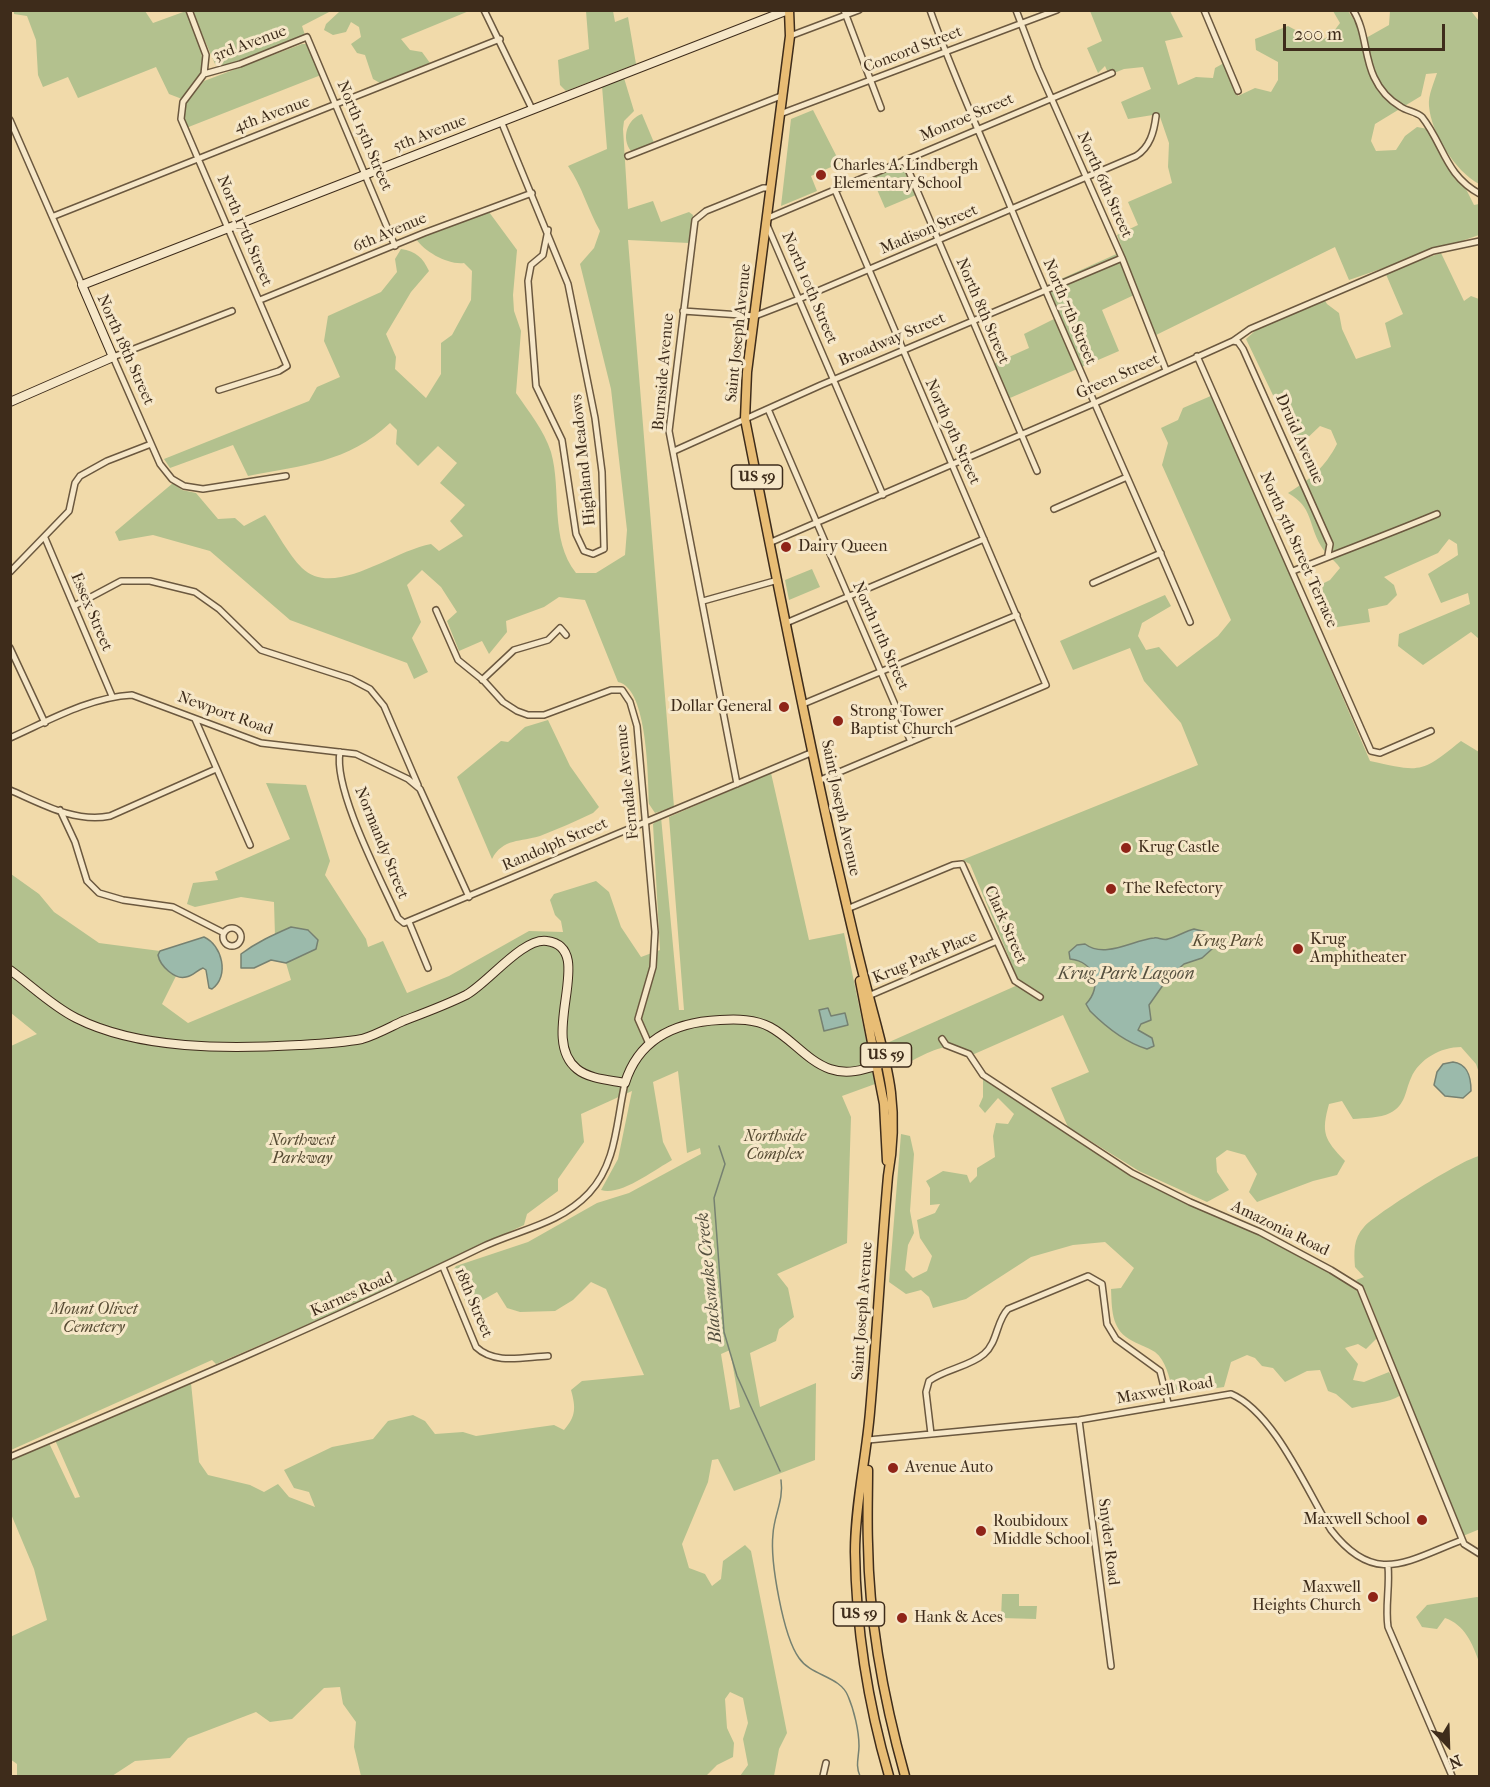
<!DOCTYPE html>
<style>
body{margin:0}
#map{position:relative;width:1490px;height:1787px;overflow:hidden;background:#f1daaa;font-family:"IM FELL French Canon",serif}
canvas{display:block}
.frame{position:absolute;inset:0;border:12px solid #3e2c1b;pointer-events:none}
.north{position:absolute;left:1418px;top:1715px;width:60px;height:60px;-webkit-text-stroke:4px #f6e7c8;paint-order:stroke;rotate:157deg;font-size:16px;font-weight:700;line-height:24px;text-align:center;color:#3e2c1b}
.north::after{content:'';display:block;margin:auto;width:21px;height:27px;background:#3e2c1b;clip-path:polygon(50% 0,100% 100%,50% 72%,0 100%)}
.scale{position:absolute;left:1283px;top:24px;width:162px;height:27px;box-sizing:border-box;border:3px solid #3e2c1b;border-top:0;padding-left:8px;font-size:18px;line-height:21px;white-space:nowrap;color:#3e2c1b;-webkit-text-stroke:4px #f6e7c8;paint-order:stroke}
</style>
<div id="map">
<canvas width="1490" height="1787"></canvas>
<div class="frame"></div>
<div class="north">N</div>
<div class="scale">200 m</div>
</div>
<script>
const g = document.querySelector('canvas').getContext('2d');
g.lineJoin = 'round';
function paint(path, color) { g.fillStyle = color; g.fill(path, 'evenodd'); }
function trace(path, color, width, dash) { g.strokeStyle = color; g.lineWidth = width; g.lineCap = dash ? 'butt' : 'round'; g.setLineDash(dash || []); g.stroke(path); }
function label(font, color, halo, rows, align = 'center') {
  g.font = font + ' "IM FELL French Canon",serif'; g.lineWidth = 6; g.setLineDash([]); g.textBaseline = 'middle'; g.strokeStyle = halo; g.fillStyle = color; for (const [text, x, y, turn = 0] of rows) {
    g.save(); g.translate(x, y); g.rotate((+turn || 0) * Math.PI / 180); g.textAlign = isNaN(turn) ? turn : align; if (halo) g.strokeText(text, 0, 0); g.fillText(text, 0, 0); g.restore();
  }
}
const green = new Path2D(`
 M 14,10 L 145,11 L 153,23 L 186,11 L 201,47 L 203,70 L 182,99 L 169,94 L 156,67 L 78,98 L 68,77 L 43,87 L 38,75 L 36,40 L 27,16 L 14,14 Z
 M 192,11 L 331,11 L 302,26 L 305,35 C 288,42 231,72 215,64 Z
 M 337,11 L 338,10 L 469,11 L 401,39 L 410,50 L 422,52 L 430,63 L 380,83 L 373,79 L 365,55 L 357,53 L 351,44 L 361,37 L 359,27 L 351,22 L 346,32 L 333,35 L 324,30 L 326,24 L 339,12 Z
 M 586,11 L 613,11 L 615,22 L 628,17 L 636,64 L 566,91 L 560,85 L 558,60 L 589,49 Z
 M 1090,11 L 1170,11 L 1183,37 L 1165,41 L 1178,85 L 1196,77 L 1213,78 L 1215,68 L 1224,63 L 1238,96 L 1255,88 L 1271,92 L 1278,80 L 1278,62 L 1256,50 L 1255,39 L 1288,26 L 1318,42 L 1331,35 L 1340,23 L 1333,11 L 1348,11 L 1366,38 L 1389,25 L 1390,11 L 1471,11 L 1479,21 L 1479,184 C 1455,171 1431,133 1429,106 C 1428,95 1434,83 1437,73 L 1426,74 L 1421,96 L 1375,124 L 1371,141 L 1376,151 L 1396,150 L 1405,136 L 1417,127 L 1428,129 L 1443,159 L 1455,179 L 1465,187 L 1474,205 L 1479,204 L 1479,235 L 1349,280 L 1335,247 L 1152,337 L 1134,295 L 1102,310 L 1119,351 L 1003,401 L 990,370 L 993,364 L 1029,348 L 1024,334 L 1054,319 L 1041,288 L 1123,251 L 1117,235 L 1138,225 L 1128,202 L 1172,183 L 1168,167 L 1169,143 L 1159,114 L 1128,119 L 1121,102 L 1151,89 L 1143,67 L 1124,69 L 1109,75 L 1105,66 L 1098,73 L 1087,48 L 1102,41 Z
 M 302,44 L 308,44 L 321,75 L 186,128 L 184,120 L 185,104 L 204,81 Z
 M 624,78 L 634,111 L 624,121 L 623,129 L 628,209 L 653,201 L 661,222 L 689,212 L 693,215 L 689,243 L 628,240 L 674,807 L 655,813 L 649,804 C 648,779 648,688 618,682 L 585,600 L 559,597 L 544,607 L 506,621 L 507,632 L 489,654 L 482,641 L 459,651 L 447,621 L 457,612 L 441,587 L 422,570 L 407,585 L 421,622 L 412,638 L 428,672 L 414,679 L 407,663 L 290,620 L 210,551 L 153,535 L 119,541 L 115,532 L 173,483 L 182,490 L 196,493 L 218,519 L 235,518 L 244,526 L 265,515 C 277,532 288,554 302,568 C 334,599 392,551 431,544 L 439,551 L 463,536 L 450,521 L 465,505 L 440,483 L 457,463 L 438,446 L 418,466 L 396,444 L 397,430 L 390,423 C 348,463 302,465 248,476 L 233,445 L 170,468 L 164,459 L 309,401 L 317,387 L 340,377 L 324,341 L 328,316 L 381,292 L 397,272 L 395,259 L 401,249 C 416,251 423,258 429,271 L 411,292 L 386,334 L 396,357 L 395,369 L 426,398 L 441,374 L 441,343 L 452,335 L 471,300 L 472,271 L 464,263 C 448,265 425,252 416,239 L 489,212 L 517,250 L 513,295 L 514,311 L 521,331 L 516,393 C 529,412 544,430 551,452 C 562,491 549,539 576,573 L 596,573 L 625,555 L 627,530 L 611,389 L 580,264 L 594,248 L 600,231 C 588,210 582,186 568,166 L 607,149 L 602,86 Z
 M 813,110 L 840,163 L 811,176 L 817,191 L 781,206 L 791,119 Z
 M 642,114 L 655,145 L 631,151 C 621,138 627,119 642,114 Z
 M 902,165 L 916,195 L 885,208 L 872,178 Z
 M 1441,253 L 1464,301 L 1471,296 L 1479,299 L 1479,639 L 1471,632 L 1423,665 L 1398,646 L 1399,634 L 1470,604 L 1468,593 L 1441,603 L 1428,574 L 1458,555 L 1457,544 L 1449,539 L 1438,553 L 1384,577 L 1394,585 L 1397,595 L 1387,605 L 1368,609 L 1370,622 L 1331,628 L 1313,598 L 1314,588 L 1330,580 L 1340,568 C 1334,559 1325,554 1321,546 C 1308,524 1313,507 1288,493 C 1311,479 1325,467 1337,444 L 1331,430 L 1320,426 L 1301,444 L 1295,441 L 1246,339 L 1256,330 L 1323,297 L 1327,304 L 1339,313 L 1342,329 L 1356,359 L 1391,347 L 1385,323 L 1403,314 L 1385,272 Z
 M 1213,395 L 1370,761 C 1421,772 1420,774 1461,741 L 1479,752 L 1479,1073 L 1476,1064 L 1461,1047 C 1441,1047 1419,1059 1411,1078 C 1405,1091 1406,1105 1390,1113 C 1380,1118 1365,1118 1353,1119 L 1342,1101 L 1329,1104 C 1321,1133 1324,1139 1345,1161 L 1337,1175 L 1313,1181 L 1257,1202 L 1249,1192 L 1257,1174 L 1245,1155 L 1227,1150 L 1216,1158 L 1217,1172 L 1229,1190 L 1207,1202 L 1139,1171 L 1068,1127 L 1051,1088 L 1089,1072 L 1063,1015 L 972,1055 C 950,1033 919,1060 896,1068 L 887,1043 L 1020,984 L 970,864 L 962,860 L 1198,765 L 1181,723 L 1144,681 L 1130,648 L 1073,670 L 1060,641 L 1165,595 L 1171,606 L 1142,623 L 1138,636 L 1146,650 L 1159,647 L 1177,667 L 1218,636 L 1231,620 L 1162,465 L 1168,443 L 1161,428 L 1178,420 L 1183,408 Z
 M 812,569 L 820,587 L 789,600 L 785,580 Z
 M 548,720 L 570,766 L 599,807 L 593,813 C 576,821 558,829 540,836 C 521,842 503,838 492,859 L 457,777 L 501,741 L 508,742 L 525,727 Z
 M 771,773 L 809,940 L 844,933 L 875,1084 L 842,1096 L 851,1117 L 847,1243 L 777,1274 L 788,1288 L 794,1317 L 779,1329 L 776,1341 L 750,1353 L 760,1407 L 816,1383 L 815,1460 L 734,1491 L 718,1459 L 712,1460 L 708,1482 L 682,1544 L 689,1568 L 705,1574 L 712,1586 L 721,1579 L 723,1561 L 745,1545 L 751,1551 L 787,1733 L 779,1749 L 774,1776 L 740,1776 L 748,1765 L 743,1739 L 748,1723 L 743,1698 L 730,1692 L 725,1699 L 727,1728 L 734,1743 L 733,1757 L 717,1765 L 706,1776 L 361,1776 L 354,1747 L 356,1722 L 343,1704 L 340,1687 L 324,1688 L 292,1719 L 270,1722 L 256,1712 L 188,1738 L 170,1758 L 135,1761 L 112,1776 L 17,1776 L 17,1764 L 10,1759 L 10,1637 L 47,1620 L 34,1569 L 11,1514 L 11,1460 L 49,1443 L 75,1498 L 80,1497 L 55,1440 L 191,1383 L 199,1462 L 208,1475 L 250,1485 L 264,1492 L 278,1484 L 289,1497 L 315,1507 L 309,1492 L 294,1488 L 284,1470 L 332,1447 L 373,1439 L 388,1421 L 413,1415 L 425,1421 L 435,1434 L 463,1432 L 476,1436 L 554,1425 L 564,1430 C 576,1416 576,1408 571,1390 L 582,1381 L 644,1375 L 606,1289 L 591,1282 L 573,1300 L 555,1311 L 520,1312 L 507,1308 L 497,1292 L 481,1301 L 465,1301 L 453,1270 L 456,1266 L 528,1242 L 597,1203 L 629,1193 L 701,1154 L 700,1148 L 687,1153 L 678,1071 L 653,1082 L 663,1142 L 672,1160 C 656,1169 619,1197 601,1190 L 618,1159 L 632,1091 L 581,1114 L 584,1142 L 558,1179 L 558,1191 L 527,1214 L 524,1225 L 353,1305 L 216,1364 L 212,1360 L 11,1450 L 11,1046 L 37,1034 L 11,1013 L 11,874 L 39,894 L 54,912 L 99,943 L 160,951 L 158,955 L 163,965 L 176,976 L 162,1004 L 188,1023 L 291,980 L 286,963 L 316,949 L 318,940 L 309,930 L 285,929 L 275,936 L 274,902 L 241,897 L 195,907 L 187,904 L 193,883 L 218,880 L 215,872 L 290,839 L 266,783 L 306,785 L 330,861 L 325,875 L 366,939 L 368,947 L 383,941 L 407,993 L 449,976 L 529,931 L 563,932 L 561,921 L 555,915 L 550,900 L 554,894 L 596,881 L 609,892 L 621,927 L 641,957 L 660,950 L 653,824 L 661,817 L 679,1010 L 684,1010 L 669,817 ZM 730,1350 L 740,1407 L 730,1410 L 721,1354 Z
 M 983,1077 L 1134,1175 L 1326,1268 L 1356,1289 L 1379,1336 L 1366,1349 L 1358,1344 L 1345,1348 L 1358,1364 L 1353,1380 L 1364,1382 L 1389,1372 L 1401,1395 C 1387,1404 1369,1403 1352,1408 L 1336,1394 L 1328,1391 L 1320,1370 L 1307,1371 L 1285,1382 L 1273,1368 L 1262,1366 L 1255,1358 L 1247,1355 L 1231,1362 L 1224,1387 L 1179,1393 L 1173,1390 C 1169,1378 1166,1360 1155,1352 C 1147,1347 1137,1344 1129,1339 C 1111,1328 1112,1308 1111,1289 L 1121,1288 L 1134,1268 L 1105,1242 L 1073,1245 L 1031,1257 L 966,1299 L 933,1308 L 929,1297 L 921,1290 L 906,1294 L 889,1282 L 901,1134 L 910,1136 L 914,1154 L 910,1211 L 914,1233 L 908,1245 L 905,1270 L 913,1278 L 927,1271 L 932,1256 L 920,1238 L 917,1220 L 935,1213 L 940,1204 L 930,1205 L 930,1188 L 926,1181 L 943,1171 L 967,1175 L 970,1183 L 977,1176 L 977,1168 L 995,1157 L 993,1136 L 996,1123 L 1008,1124 L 1014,1114 L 998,1098 L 985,1113 L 979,1106 L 983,1097 Z
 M 1479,1156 L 1480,1529 L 1463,1536 L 1366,1292 L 1356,1280 L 1364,1277 L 1355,1267 C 1354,1252 1353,1239 1364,1227 C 1375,1214 1463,1159 1479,1156 Z
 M 1002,1594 L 1019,1594 L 1019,1606 L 1037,1606 L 1036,1619 L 1001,1618 Z
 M 1477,1597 L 1480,1598 L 1479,1662 C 1473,1644 1464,1624 1445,1618 L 1437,1629 L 1422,1627 L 1416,1617 L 1427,1605 Z`);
const water = new Path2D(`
 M 291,927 L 308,930 L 318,940 L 316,949 L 286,963 L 271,960 L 254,968 L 241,968 L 241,954 C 257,942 273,935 291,927 Z
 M 1194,929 L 1206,932 L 1212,942 L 1212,949 L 1202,958 L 1184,964 L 1168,978 L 1149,1005 L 1151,1020 L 1141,1024 L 1138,1030 L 1152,1038 L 1154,1046 L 1147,1049 C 1127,1043 1106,1027 1090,1011 L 1086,1004 C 1103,986 1095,962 1070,959 L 1069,952 L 1077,945 L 1085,944 C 1105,959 1133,940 1154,938 C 1159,937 1163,941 1168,939 C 1177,937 1185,931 1194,929 Z
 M 204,937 C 222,945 230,976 212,989 L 209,988 L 206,970 L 203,968 C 197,970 193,976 186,977 C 175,980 160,966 158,955 L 160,951 Z
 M 828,1008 L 831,1016 L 845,1013 L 848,1025 L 824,1031 L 819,1010 Z
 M 1453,1062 C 1468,1064 1471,1077 1471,1091 L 1463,1098 L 1445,1096 L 1434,1085 L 1437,1072 L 1443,1064 Z`);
const stream = new Path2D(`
 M 719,1146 L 725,1164 L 714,1198 L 724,1332 L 737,1376 L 780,1471
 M 781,1480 C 784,1500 774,1515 773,1534 C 770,1561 783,1636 799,1658 C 811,1676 840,1676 848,1696 C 854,1710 859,1731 859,1746 C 859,1757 855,1765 860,1776`);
const street = new Path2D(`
 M 189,10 L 206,55 L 204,74
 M 484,10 L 532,109
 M 844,10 L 881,108
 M 930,10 C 954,78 984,142 1011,208 C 1068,347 1131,483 1190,622
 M 1016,10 L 1038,68 L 1122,258 L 1166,370
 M 1204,10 L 1238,91
 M 1353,10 C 1366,30 1364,56 1374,77 C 1380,90 1389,100 1401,107 C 1407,111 1417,112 1422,117 C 1444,145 1445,175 1480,194
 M 790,36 L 859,10
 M 780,114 L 1057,10
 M 10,120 L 82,285
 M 501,121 L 568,284 L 595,418 L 602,472 L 604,549 L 593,554 L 584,551 L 576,534 L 562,440 L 536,386 L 528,281 L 531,265 L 543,255 L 548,230
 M 628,156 L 781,96
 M 904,160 L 1037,471
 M 54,216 L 500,39
 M 768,218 L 1112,73
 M 767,225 L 883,495
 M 260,300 L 424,233 L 532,193
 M 232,311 L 113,357 L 160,464 L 172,479 L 184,486 L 203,489 L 286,476
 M 683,311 L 755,316 L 799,299 L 1136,156 C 1150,147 1154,132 1156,116
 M 1233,341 L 1238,342 L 1243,349 L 1330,544 L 1328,555
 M 1197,356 L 1371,751 L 1380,753 L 1431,731
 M 219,390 L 279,371 L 287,366 L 181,119 L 183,102 L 204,74 L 240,64 L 307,37 L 395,246
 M 768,409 L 911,742
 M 674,451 L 821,385 L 1122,258
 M 1054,509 L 1127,477
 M 45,538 L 112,696
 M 769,543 L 1095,403 L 1233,341 L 1250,329 L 1433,251 L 1480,241
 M 1293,571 C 1340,552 1389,534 1437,514
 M 10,572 L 69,511 L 75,483 L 80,476 L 107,461 L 151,444
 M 1093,583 L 1161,553
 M 703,601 L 778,580
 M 74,606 L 121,581 L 150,581 L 195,592 L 219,609 L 261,650 L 351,679 L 370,689 L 384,706 L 418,785
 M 436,610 L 458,660 L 484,681 L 503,702 L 517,711 L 528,715 L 544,715 L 611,690 L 622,690 L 630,702 L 637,726 L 655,932 L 653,967 L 638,1019 L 649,1044
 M 786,623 L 984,539
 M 10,648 L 45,723
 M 482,680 L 514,650 L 548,640 L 560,628 L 566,635
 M 803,704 L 1017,615
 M 195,719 L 250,845
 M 10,738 C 48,721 90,697 132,695 L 261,743 L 356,754 L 408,779 L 420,789 L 469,897
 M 340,752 C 333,789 381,880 398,918 L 404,923 L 813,752
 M 818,781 L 1046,685 L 835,190
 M 737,784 L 669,431 L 695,220 L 706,211 L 763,188 L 771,188
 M 10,790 C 42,804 75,823 110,816 L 216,769
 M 60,810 L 75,842 L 87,881 L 99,893 L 123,900 L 173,907 L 224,933
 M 847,909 L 953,865 L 962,864 L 1015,981 L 1040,997
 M 409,922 L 428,968
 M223 937a9 9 0 1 1 18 0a9 9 0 1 1-18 0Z
 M 866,997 L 997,941
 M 942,1039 L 946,1045 L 969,1054 L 983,1075 L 1132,1173 L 1190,1202 L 1260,1232 L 1331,1270 L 1360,1288 L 1464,1544 L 1480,1554
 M 443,1267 L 476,1347 C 495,1365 523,1357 548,1356
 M 1079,1420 L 1111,1666
 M 931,1434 L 926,1392 L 929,1381 C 945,1369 969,1367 984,1354 C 998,1342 996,1321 1008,1309 L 1088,1276 L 1102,1284 L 1107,1324 L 1116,1339 L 1160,1371 L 1168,1403
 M 868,1440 L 1079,1420 L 1231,1394 C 1274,1412 1307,1491 1331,1530 C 1375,1587 1407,1561 1462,1540
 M 10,1457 C 168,1390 326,1323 480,1248 C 517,1230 559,1225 589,1193 C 617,1163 616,1122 625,1083
 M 1388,1566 C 1390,1587 1385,1606 1388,1627 L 1452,1776
 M 823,1776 L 826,1763`);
const secondary = new Path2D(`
 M 10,402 L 113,357 L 82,285 L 788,10
 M 10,970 C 32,986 52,1006 76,1018 C 139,1050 229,1049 299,1045 C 319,1044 341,1043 362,1039 C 376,1035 390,1027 403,1021 C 424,1013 446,1005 466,995 C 488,983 523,937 547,941 C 598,948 537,1037 577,1069 C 589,1079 610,1080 625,1083 C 639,1038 676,1022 720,1020 C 737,1019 755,1019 770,1027 C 791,1038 807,1061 830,1069 C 850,1076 868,1068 888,1062`);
const primary = new Path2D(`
 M 789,10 L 790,36 L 747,372 L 745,419 C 774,565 802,711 835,856 C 846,902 856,948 868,993 C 886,1062 901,1103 888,1176 C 881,1255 877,1333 870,1412 C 866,1459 855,1505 855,1552 C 856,1628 868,1704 889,1776
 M 860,981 L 884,1104 L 887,1161
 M 868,1470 C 868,1494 867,1519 868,1544 C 869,1622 884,1701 905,1776`);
const markers = [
 [821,175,6,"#8f2418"],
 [786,547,6,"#8f2418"],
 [784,707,6,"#8f2418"],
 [838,721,6,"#8f2418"],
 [1126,848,6,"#8f2418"],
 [1111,889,6,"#8f2418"],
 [1298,949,6,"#8f2418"],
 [893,1468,6,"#8f2418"],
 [1422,1520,6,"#8f2418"],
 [981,1531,6,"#8f2418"],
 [1373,1597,6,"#8f2418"],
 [902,1618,6,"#8f2418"]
];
const shields = [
 [757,477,51],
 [886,1055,51],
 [859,1614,51]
];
const shieldNames = [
 ["US 59",757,477],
 ["US 59",886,1055],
 ["US 59",859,1614]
];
const streetNames = [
 ["3rd Avenue",250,44,-20],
 ["Concord Street",913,50,-21],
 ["4th Avenue",272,115,-20],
 ["Monroe Street",967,118,-23],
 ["5th Avenue",430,134,-21],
 ["North 15th Street",364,136,67],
 ["North 6th Street",1104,185,66],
 ["Madison Street",929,230,-23],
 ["North 17th Street",244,231,67],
 ["6th Avenue",390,233,-23],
 ["North 10th Street",809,288,67],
 ["North 8th Street",982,311,67],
 ["North 7th Street",1069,312,67],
 ["Saint Joseph Avenue",739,333,-84],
 ["Broadway Street",892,340,-23],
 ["North 18th Street",125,350,66],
 ["Burnside Avenue",664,372,-85],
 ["Green Street",1118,377,-24],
 ["North 9th Street",952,432,66],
 ["Druid Avenue",1299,439,66],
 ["Highland Meadows",584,460,-96],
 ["North 5th Street Terrace",1298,550,66],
 ["Essex Street",91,612,67],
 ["North 11th Street",880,636,66],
 ["Newport Road",225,714,20],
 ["Ferndale Avenue",628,782,-96],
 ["Saint Joseph Avenue",840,808,78],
 ["Normandy Street",381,843,68],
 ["Randolph Street",555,845,-23],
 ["Clark Street",1005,925,66],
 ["Krug Park Place",925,958,-23],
 ["Amazonia Road",1280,1229,26],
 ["Karnes Road",352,1295,-24],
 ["18th Street",473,1303,67],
 ["Saint Joseph Avenue",863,1311,-86],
 ["Maxwell Road",1165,1391,-10],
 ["Snyder Road",1108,1542,83]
];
const poiNames = [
 ["Charles A. Lindbergh",833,166],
 ["Elementary School",833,184],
 ["Dairy Queen",798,547],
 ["Dollar General",772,707,"right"],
 ["Strong Tower",850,712],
 ["Baptist Church",850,730],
 ["Krug Castle",1138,848],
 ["The Refectory",1123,889],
 ["Krug",1310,940],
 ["Amphitheater",1310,958],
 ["Avenue Auto",905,1468],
 ["Maxwell School",1410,1520,"right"],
 ["Roubidoux",993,1522],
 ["Middle School",993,1540],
 ["Maxwell",1361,1588,"right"],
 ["Heights Church",1361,1606,"right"],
 ["Hank & Aces",914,1618]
];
const parkNames = [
 ["Krug Park",1228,942],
 ["Northside",775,1137],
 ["Complex",775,1155],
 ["Northwest",302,1141],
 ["Parkway",302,1159],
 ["Mount Olivet",94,1310],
 ["Cemetery",94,1328]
];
const waterNames = [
 ["Krug Park Lagoon",1126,975],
 ["Blacksnake Creek",710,1278,-96]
];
paint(green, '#b3c18e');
paint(water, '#9bbaab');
trace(water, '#768171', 1.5);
trace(stream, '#768171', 1.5);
trace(street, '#6b583f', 8);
trace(secondary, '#3e2c1b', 10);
trace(primary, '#3e2c1b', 11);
trace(street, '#f6e7c8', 5);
trace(secondary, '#f6e7c8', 8);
trace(primary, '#e8bd75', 8);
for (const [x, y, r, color] of markers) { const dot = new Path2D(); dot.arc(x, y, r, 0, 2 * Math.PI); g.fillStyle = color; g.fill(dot); trace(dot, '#f6e7c8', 2); }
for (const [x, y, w] of shields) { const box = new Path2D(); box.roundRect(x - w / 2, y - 12, w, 24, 4.5); g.fillStyle = '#f6e7c8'; g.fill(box); trace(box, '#3e2c1b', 1.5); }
label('bold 15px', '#3e2c1b', null, shieldNames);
label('16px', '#3e2c1b', '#f6e7c8', streetNames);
label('16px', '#3e2c1b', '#f6e7c8', poiNames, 'left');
label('italic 16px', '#554a32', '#f6e7c8', parkNames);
label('italic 18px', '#55503f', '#f6e7c8', waterNames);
</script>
